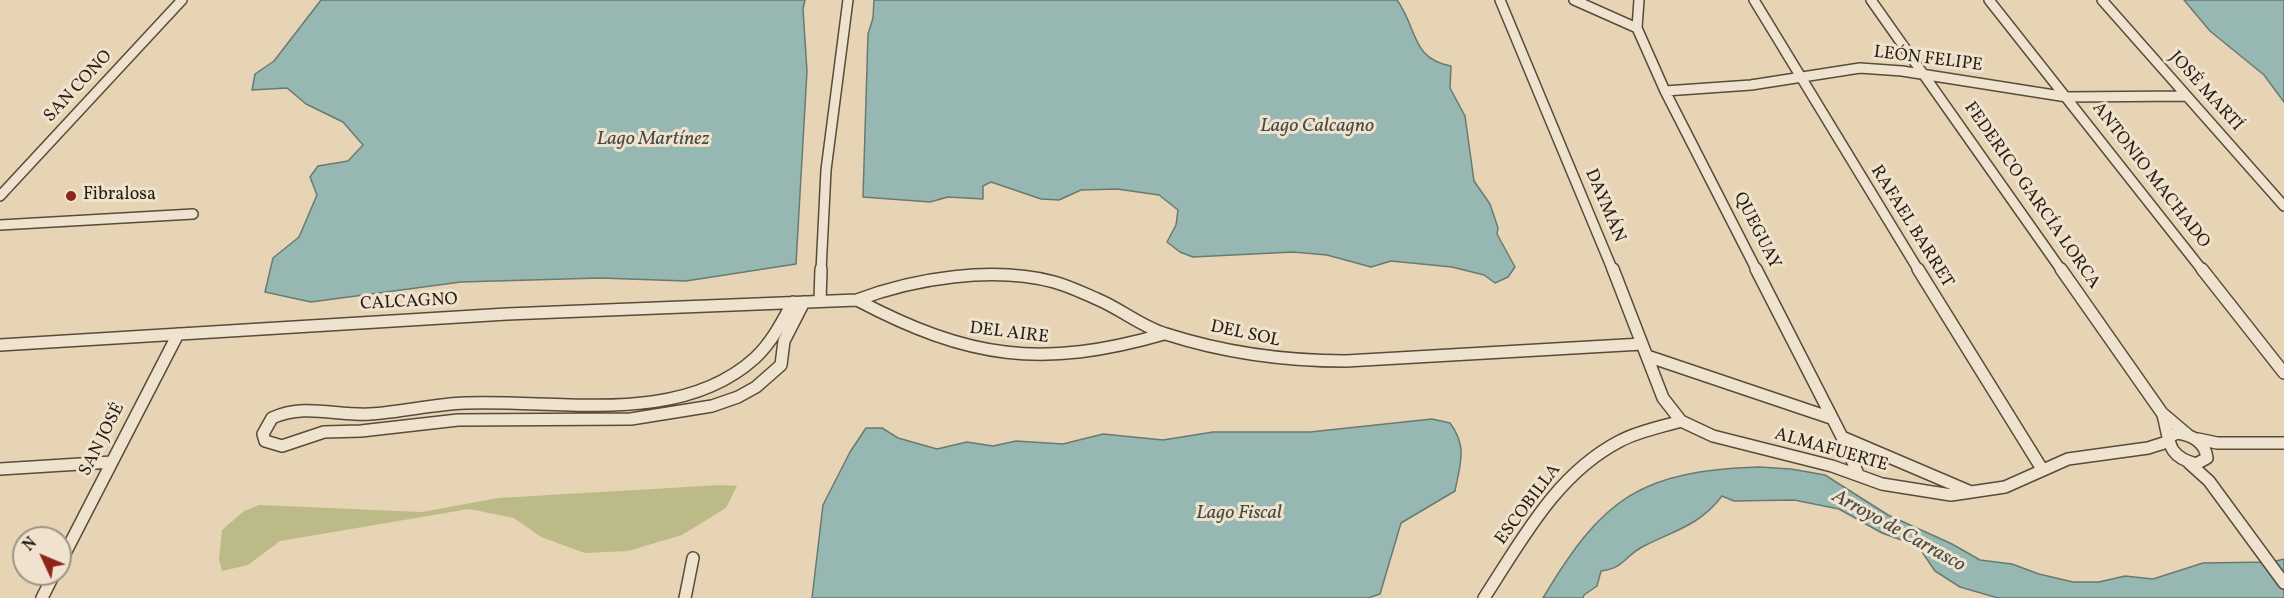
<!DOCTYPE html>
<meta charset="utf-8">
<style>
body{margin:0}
#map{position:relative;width:2284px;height:598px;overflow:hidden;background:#e6d4b5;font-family:Vollkorn,serif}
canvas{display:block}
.north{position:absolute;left:12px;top:526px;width:60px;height:60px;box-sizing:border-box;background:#efe3cf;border:2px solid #9f9483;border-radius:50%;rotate:314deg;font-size:16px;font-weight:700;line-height:24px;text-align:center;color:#271e11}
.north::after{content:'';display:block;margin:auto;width:21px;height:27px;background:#8f2418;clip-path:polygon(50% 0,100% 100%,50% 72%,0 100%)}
</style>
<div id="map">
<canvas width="2284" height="598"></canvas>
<div class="north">N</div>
</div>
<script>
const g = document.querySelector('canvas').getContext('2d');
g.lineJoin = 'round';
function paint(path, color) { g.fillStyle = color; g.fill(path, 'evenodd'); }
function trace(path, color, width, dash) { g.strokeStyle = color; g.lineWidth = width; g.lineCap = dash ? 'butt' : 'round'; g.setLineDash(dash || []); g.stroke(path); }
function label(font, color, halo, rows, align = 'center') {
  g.font = font + ' Vollkorn,serif'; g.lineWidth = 6; g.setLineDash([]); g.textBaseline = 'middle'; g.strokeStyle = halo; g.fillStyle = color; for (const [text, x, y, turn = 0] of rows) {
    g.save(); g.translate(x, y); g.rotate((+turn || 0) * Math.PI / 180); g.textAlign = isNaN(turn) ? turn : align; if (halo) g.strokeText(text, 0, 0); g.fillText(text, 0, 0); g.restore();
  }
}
const green = new Path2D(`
 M 721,485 L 737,486 L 726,508 L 682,535 L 628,551 L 585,553 L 541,537 L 514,518 L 469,509 L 280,541 L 248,565 L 222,571 L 219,559 L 222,530 L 244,511 L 259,505 L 422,512 L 498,498 Z`);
const water = new Path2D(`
 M 321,0 L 805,0 L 803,9 L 807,71 L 796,264 L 686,281 L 600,278 L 461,282 L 311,302 L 265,292 L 273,258 L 299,237 L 317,195 L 310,177 L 318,166 L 348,161 L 363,145 L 343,122 L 306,104 L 287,88 L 252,90 L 255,74 L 274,61 Z
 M 874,0 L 1397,0 C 1418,29 1411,59 1451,66 L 1450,88 L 1465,116 L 1474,181 L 1490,204 L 1498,228 L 1497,234 L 1515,267 L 1508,277 L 1495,283 L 1484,275 L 1452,267 L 1391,261 L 1371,267 L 1327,255 L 1293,252 L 1193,257 L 1180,252 L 1167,242 L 1176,225 L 1178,210 L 1159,195 L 1117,189 L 1081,190 L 1059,200 L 1041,199 L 991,182 L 983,186 L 983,199 L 948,197 L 930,202 L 863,197 L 868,34 L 873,18 Z
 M 2184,0 L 2284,0 L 2284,102 L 2264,75 L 2210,31 Z
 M 1432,419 L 1450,423 C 1468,447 1460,464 1455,491 L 1401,523 L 1380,594 L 1368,598 L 812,598 L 823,505 L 850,452 L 866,428 L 882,428 L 898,438 L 937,449 L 967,442 L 993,446 L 1016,441 L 1063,444 L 1103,434 L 1163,440 L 1213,432 L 1310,432 Z
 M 1759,467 L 1791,469 L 1825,475 L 1888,515 L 1952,544 L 1980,560 L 2012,564 L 2039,574 L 2073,582 L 2099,582 L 2125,576 L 2153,579 L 2203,563 L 2272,562 L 2284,559 L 2284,598 L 1998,598 L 1960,587 L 1935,571 L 1918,546 L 1882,533 L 1839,509 L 1794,500 L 1734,501 L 1722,496 C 1699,526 1675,530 1644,546 C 1624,556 1625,568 1601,571 L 1597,586 L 1584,595 L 1583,598 L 1543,598 C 1603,497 1641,471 1759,467 Z`);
const minorFar1 = new Path2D(`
 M 1500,0 L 1613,271
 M 1574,0 L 1637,28
 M 1639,0 L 1637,28 L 1665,91 L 1757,271
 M 1754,0 L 1919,271
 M 1871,0 L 2062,271
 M 1989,0 L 2203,271
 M 2102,0 L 2284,206
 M 1665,91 L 1751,85 L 1860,68 L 1902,71 L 2067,97 L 2186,96
 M 0,196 L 182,0
 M 0,225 L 193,214
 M 821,271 L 826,170 L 848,0`);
const minor = new Path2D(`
 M 1613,269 L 1663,398 L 1681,421 L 1713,436 L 1832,466 L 1882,484 L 1951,495 L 2005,487 L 2068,459 L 2148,448 L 2167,442
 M 1756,269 L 1842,437 L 1858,474
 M 1918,269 L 2042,469
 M 2061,269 L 2162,413 L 2188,435
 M 2202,269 L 2284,373
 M 857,300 C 969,359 1042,369 1164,334
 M 820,301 L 821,269
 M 793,302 C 782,322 772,342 755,358 C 679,427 559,399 465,403 C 434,404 402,412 370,414 C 336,416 305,403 272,418 L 263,434 L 265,441 L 282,446 L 324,432 L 361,431 L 458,420 L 631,419 L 712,406 L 738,397 L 756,387 L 781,365 L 784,341 L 804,302
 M 0,345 L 507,314 L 857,300 C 915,278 993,266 1054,282 C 1069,286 1083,293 1097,299 C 1121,309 1142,327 1166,334 C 1225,353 1285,361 1346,361 L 1642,344
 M 1647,356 L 1831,418
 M 2163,415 C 2170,441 2166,456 2196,464 L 2207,458 C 2205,442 2192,435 2177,433 L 2168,438
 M 1842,437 L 1971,492
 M 2198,439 L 2217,443 L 2284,443
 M 2189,463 L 2209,481 L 2284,583
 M 0,469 L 112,462
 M 60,563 L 178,334
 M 42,598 L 54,574
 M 685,598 L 693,558
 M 1484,598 C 1522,540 1556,474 1620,441 C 1639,431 1661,427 1681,421`);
const markers = [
 [71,196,6,"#8f2418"]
];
const streetNames = [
 ["LEÓN FELIPE",1928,60,7],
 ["SAN CONO",79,87,-47],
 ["JOSÉ MARTÍ",2205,92,48],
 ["ANTONIO MACHADO",2150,176,52],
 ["FEDERICO GARCÍA LORCA",2031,196,55],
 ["DAYMÁN",1604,206,67],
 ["RAFAEL BARRET",1911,227,58],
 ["QUEGUAY",1756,231,63],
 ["CALCAGNO",409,303,-3],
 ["DEL AIRE",1009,334,7],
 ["DEL SOL",1245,335,12],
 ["SAN JOSÉ",103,440,-63],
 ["ALMAFUERTE",1831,451,16],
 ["ESCOBILLA",1529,505,-53]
];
const poiNames = [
 ["Fibralosa",83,196]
];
const waterNames = [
 ["Lago Calcagno",1317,127],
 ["Lago Martínez",653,140],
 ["Lago Fiscal",1239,514],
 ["Arroyo de Carrasco",1898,532,29]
];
paint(green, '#bcbb88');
paint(water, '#97b7b3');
trace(water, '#6a7a72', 1.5);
trace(minorFar1, '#574c3a', 12);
trace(minor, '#574c3a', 14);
trace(minorFar1, '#efe3cf', 9);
trace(minor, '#efe3cf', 11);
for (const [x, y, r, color] of markers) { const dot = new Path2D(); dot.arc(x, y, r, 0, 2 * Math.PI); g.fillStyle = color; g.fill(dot); trace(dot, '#efe3cf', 2); }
label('18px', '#271e11', '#efe3cf', streetNames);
label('18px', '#271e11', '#efe3cf', poiNames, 'left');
label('italic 20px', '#494c42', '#efe3cf', waterNames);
</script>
